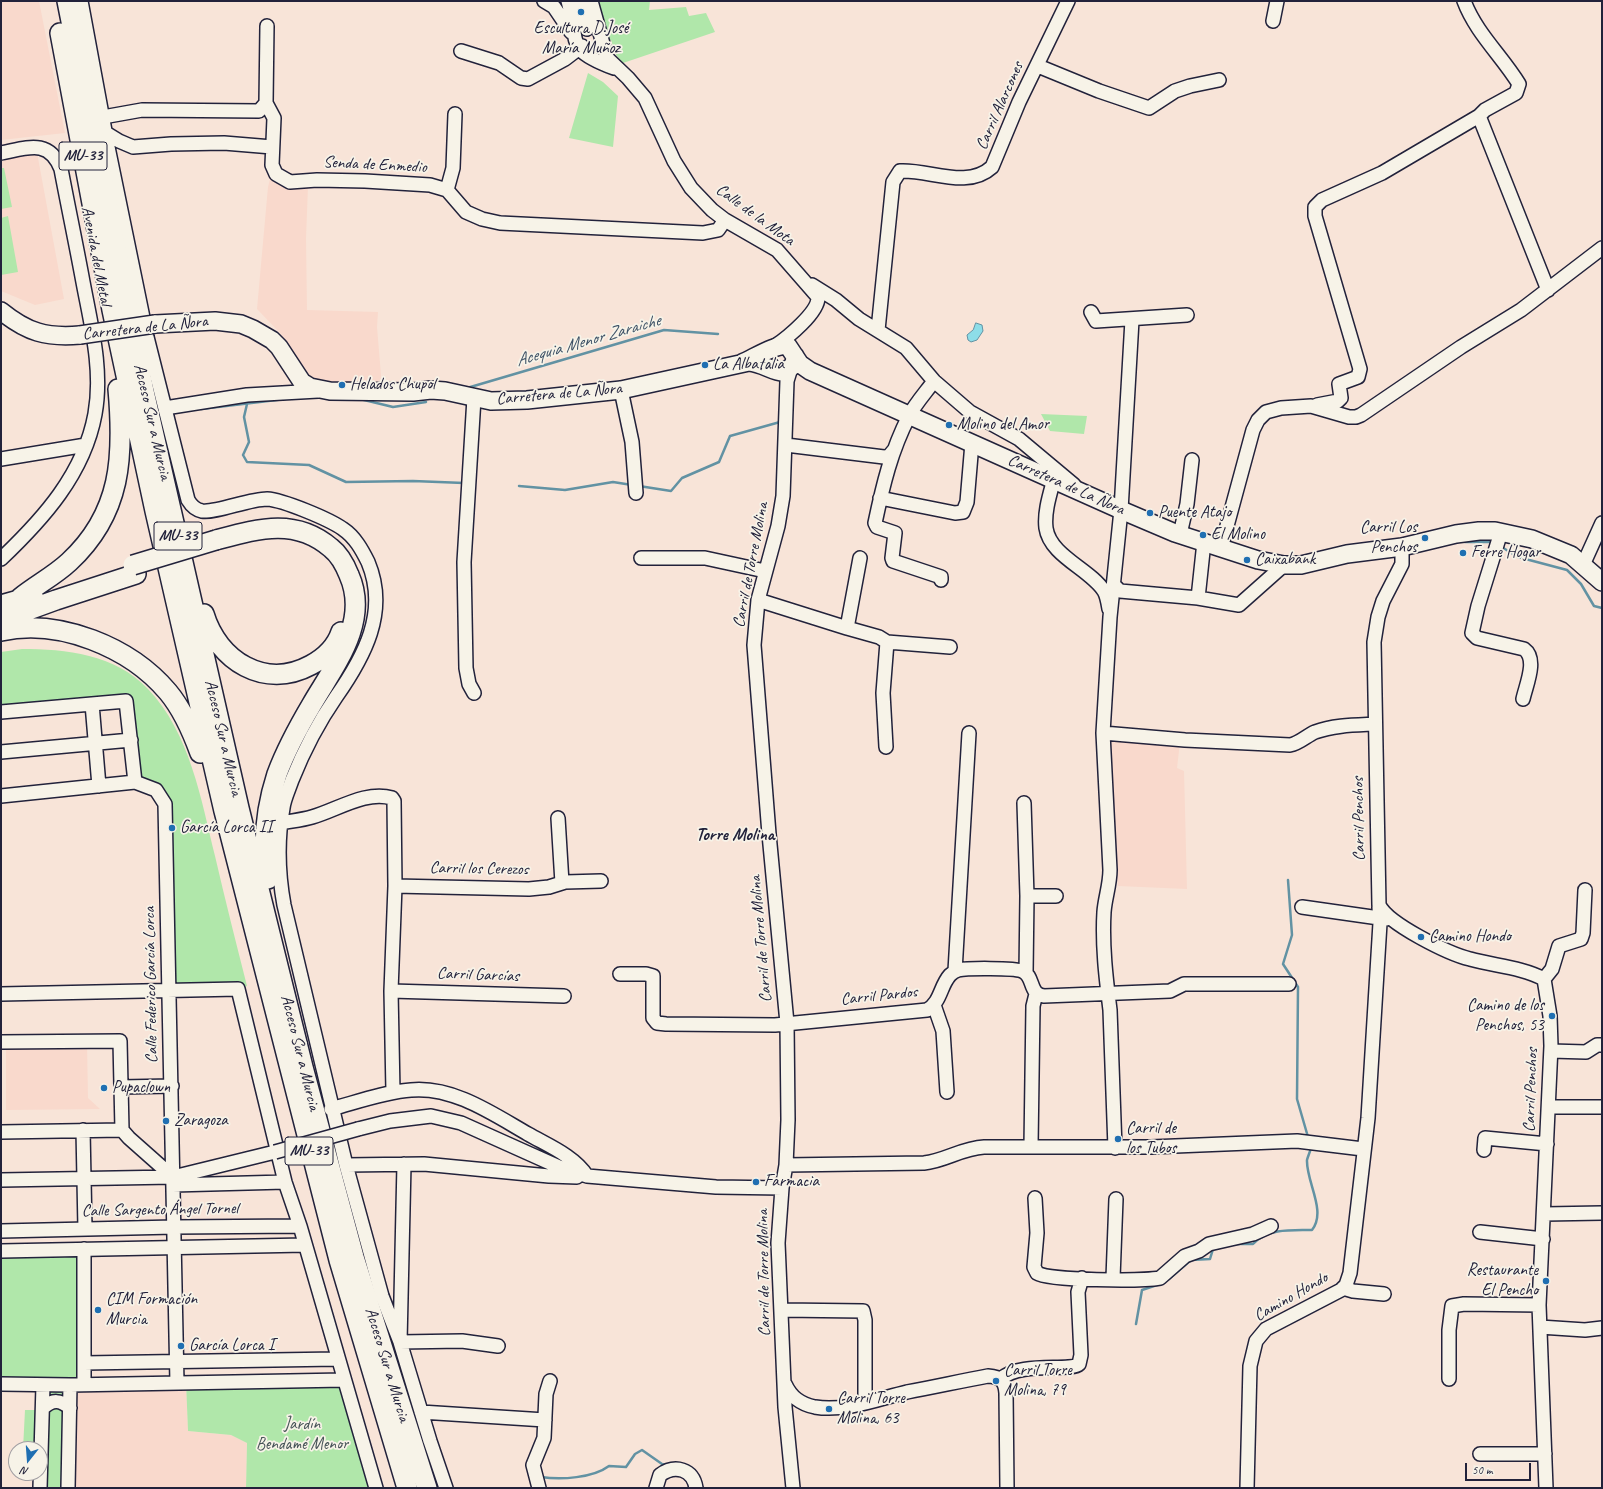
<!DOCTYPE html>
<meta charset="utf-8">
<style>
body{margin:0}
#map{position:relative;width:1603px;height:1489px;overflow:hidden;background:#f8e4d8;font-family:Caveat,sans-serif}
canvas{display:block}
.frame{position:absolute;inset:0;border:2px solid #22223b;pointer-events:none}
.north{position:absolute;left:8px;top:1441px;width:40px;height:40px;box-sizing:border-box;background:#f7f3e8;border:1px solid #a29fa3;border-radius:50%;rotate:197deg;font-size:11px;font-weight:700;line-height:16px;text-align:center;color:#22223b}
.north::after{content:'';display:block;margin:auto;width:14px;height:18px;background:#1f6fb2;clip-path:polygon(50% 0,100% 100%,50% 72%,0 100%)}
.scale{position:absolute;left:1465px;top:1463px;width:66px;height:18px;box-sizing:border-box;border:2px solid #22223b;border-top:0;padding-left:5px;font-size:12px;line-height:14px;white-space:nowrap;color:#22223b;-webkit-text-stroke:3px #f7f3e8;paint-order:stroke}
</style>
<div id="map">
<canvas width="1603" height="1489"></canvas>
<div class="frame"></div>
<div class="north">N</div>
<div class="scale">50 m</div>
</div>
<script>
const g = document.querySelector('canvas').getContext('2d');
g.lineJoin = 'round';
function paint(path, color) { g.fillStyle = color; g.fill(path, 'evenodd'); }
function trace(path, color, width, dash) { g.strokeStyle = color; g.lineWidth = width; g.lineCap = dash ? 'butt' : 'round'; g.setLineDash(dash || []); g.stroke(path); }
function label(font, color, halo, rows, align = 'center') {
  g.font = font + ' Caveat,sans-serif'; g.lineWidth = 3.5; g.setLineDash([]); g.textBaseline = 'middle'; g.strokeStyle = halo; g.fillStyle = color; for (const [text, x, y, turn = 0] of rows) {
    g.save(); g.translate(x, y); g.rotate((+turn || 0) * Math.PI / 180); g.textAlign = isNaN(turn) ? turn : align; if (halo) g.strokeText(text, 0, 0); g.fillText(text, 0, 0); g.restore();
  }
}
const built = new Path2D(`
 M 1,1 L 39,1 L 65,133 L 1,140 Z
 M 36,147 L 64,299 L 35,305 L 1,291 L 1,153 Z
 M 270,179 L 284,186 L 308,186 L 306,238 L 307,310 L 378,312 L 377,327 L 382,387 L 315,382 L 308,380 L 280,333 L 257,309 L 268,187 Z
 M 1113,737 L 1180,742 L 1177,768 L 1184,771 L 1187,889 L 1118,886 L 1107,742 Z
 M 87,1044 L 88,1098 L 100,1109 L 6,1110 L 6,1045 Z
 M 186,1382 L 188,1431 L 231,1435 L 247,1443 L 246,1488 L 68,1488 L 70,1385 Z`);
const green = new Path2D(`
 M 594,1 L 650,1 L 649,10 L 686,7 L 689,16 L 706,13 L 715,32 L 623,63 L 616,55 L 611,40 L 606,41 Z
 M 588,73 L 603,82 L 618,96 L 613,147 L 569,138 Z
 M 1,168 L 4,168 L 12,207 L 1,209 Z
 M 8,216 L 18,272 L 1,275 L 1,218 Z
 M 1041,414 L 1087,416 L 1084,434 L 1050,431 Z
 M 22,649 C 66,649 115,654 148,689 C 190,733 201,799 215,856 C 225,899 236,943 247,986 L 238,989 L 169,991 L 165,804 L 135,782 L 126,701 L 1,712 L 1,652 Z
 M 84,1249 L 84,1384 L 71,1385 L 68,1488 L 40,1488 L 43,1385 L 1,1384 L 1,1251 Z
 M 344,1380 L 376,1488 L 246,1488 L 247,1443 L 231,1435 L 188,1431 L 186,1382 Z
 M 25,1410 L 35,1410 L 34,1449 L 23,1449 Z`);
const water = new Path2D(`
 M 976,323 L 982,325 L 983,331 L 977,340 L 971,342 L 968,340 L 967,335 L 973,330 Z`);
const stream = new Path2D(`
 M 467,388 L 664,330 L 718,334
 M 360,399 L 393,407 L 426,402
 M 247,404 L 244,417 L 249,442 L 243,455 L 247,462 L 309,465 L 346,482 L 413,481 L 464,483
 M 201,409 L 285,399
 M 519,486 L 565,490 L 613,482 L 632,485
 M 639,486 L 671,491 L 682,478 L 719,462 L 730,436 L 780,422
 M 1465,542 L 1494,542
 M 1500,546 L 1518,557 L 1567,570 L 1581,584 L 1594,606 L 1602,608
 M 1288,880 L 1292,935 L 1283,964 L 1298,987 L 1297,1099 L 1308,1137
 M 1237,1244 L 1253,1244 C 1268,1228 1292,1230 1312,1230 C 1327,1211 1306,1182 1307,1160 C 1308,1156 1310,1152 1311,1148
 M 1169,1279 L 1191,1260 L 1210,1259 L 1213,1249
 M 1136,1324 L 1142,1290 L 1163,1283
 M 541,1477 C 561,1480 593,1478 609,1466 L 626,1467 L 635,1454 L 642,1450 L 662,1464 L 670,1465`);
const minor = new Path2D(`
 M 81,1 L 108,147 L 147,337 L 188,500 C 191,505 196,510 202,511 C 216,513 249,499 267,499 C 283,500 329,519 343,529 C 355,537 362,550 368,562 C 389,612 364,657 336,697 C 318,723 304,750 292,780 C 289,789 284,799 283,808 C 277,841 278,872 284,905 L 346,1165 L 382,1296 L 400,1342 L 430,1441 L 446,1488
 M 544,1 L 554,7 L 571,32
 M 568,1 C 580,44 564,49 614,68
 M 579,1 L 587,29
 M 591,1 L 607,58 L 628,78 L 645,98 L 674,161 L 691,188 L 712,210 L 725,220 L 777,250 L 818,297 C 819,312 787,338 775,346
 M 1464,1 C 1476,33 1502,56 1519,84 L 1516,93 L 1485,110 L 1479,116 L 1548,290
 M 1273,21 L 1277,1
 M 267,26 L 266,103 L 274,118 L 272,165 L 276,174 L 290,182 L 317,180 L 365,181 L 430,185 L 447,190 L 466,212 L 482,219 L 500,223 L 703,233 L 718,230 L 725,220
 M 461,51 L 499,63 L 521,78 L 528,79 L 565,59 L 582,46
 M 1038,66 L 1099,91 L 1149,108 L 1175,91 L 1190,86 L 1219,80
 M 103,117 L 142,110 L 259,111 L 266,103
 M 106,133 L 119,141 L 133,147 L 171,144 L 224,143 L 272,147
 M 1,153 C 27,148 49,138 61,169 C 68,206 76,244 83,282 C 91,325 103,370 95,414 C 84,474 43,519 1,559
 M 447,190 L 453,168 L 455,114
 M 812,285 L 836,300 L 859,319 L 906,348 L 934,381 L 970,412 L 1019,439 L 1074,485
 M 1091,312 L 1096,321 L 1187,315
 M 878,330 L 893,182 L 900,171 C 929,169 967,190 992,167 L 1019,102 L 1068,1
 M 791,368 L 787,381 L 783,496 L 778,526 L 758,600 L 754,645 L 769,834 L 787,1023 L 788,1120 L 786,1165 L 782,1188 L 778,1243 L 785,1407 L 793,1488
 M 934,381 C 926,392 915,404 909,416 C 891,451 883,485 875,523 L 877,527 L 895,533 L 892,558 L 893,561 L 941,577 L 941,580
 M 621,390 L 632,442 L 636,493
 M 474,398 L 464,562 L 466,668 L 469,684 L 474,693
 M 1317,405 L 1338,401 L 1341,398 L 1339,384 L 1358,377 L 1360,369 L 1315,216 L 1315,207 L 1322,200 L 1382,173 L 1479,116
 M 165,408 L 247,395 L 318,391
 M 786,445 L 884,457 L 889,456 L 894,450
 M 1,459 L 86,445
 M 1054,479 C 1050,494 1044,512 1046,528 C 1050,556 1090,569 1104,591 C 1107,596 1108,603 1109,609
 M 880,498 L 955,513 L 963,512 L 967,502 L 972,443
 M 1501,532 L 1478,606 L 1472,633 L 1477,638 L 1524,649 C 1538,659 1526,685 1523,699
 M 1180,534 L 1187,504 L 1192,460
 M 1402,547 L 1402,564 L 1383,601 L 1378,617 L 1374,642 L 1379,905 C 1388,924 1449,954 1470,959 C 1495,966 1521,967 1544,979 L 1550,1016 L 1551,1046 L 1539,1305 L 1546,1488
 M 1221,548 L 1253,430 L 1258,420 L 1266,412 L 1281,408 L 1311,406 L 1349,417 L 1356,417 L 1361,415 L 1461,347 L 1521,310 L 1602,248
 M 641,558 L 705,558 L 765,571
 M 860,558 L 847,628 L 879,637 L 887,642
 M 1583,565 L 1602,523
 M 1114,585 L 1120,591 L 1198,598 L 1239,605 L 1284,565
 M 1198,598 L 1204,542
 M 758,600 L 847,628
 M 92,704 L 99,786
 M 1,712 L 126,701 L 135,782
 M 1103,733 L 1185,740 L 1290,745 C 1300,743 1306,736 1315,732 C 1334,725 1356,725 1375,724
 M 886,747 L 883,693 L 887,642 L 950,647
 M 1,752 L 131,740
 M 1,796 L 135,782 L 156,790 L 165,804 L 177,1383
 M 1024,803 L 1027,896
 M 558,818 L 562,883
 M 281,823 C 291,821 302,820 312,817 C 337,810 366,790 392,798 L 394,801 L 395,886 L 391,991 L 393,1092
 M 395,886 L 529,889 L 549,887 L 565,882 L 601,881
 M 1302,907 L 1386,919
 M 955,971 L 969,733
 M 1026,973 L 1027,896 L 1056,896
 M 620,974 L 646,974 L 653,976 L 653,1018 L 657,1023 L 666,1024 L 775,1025 L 927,1010 C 941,1002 940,986 950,975 C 952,973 955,971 958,970 C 967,968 1014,968 1022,971 C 1035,976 1028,994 1044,996 L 1170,991 L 1184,984 L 1289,984
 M 1544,979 L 1552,969 L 1559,946 L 1581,939 L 1583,933 L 1585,890
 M 391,991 L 564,996
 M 1,994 L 238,989 L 285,1182 L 300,1226
 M 934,1005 L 943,1031 L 947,1092
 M 1,1042 L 120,1041 L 122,1130 L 1,1132
 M 1551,1051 L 1586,1052 L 1597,1045 L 1602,1045
 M 121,1087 L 172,1086
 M 1549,1107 L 1602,1107
 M 331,1109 C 357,1102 384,1092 411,1090 C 453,1086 493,1114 528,1134 C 549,1146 574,1156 587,1176
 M 358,1129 L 390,1121 L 431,1116 L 461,1123 L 559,1167 L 587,1176 L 716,1187 L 782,1188
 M 83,1130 L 85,1229
 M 122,1130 L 129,1138 L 173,1177
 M 1031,1146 L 1033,1006 L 1036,994
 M 1115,1148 L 1110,1010 C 1106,978 1102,945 1104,912 C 1105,898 1110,885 1110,870 L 1103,733 L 1110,617 L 1121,510 L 1132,320
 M 1484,1150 L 1485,1138 L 1547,1144
 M 404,1164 L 400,1342 L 462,1341 L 498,1346
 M 346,1165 L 424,1164 L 549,1176 L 577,1177
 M 786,1165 L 924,1163 C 945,1161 962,1148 984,1147 L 1151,1147 L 1297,1141 L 1363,1149
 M 1,1180 L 173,1177 L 275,1152
 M 173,1185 L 285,1182
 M 1035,1198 L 1037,1233 L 1034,1267 L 1037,1273 C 1049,1281 1143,1281 1160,1278 L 1185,1256 L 1199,1251 L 1209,1244 L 1253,1234 L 1271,1226
 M 1545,1214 L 1602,1213
 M 1,1231 L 174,1227 L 300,1226 L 376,1488
 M 1480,1232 L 1543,1239
 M 84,1249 L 84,1384
 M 1,1251 L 305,1245
 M 1113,1278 L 1116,1199
 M 1343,1288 L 1353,1291 L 1384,1294
 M 782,1310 L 863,1311 L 865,1320 L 865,1402
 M 1540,1327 L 1585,1330 L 1602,1328
 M 84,1363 L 337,1359
 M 1001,1379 C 1019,1361 1071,1372 1079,1364 L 1081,1355 L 1078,1292 L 1082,1278
 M 1449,1379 L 1449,1330 L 1452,1306 L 1464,1304 L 1539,1305
 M 1,1384 L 70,1385 L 344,1380
 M 785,1384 C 791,1397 800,1404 815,1407 C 845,1412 878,1399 907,1392 C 934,1387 961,1381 988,1376 C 1001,1377 1005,1381 1006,1393 L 1007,1488
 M 43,1408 C 53,1399 60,1400 70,1408
 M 421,1412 L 545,1420
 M 1480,1454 L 1545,1454
 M 40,1488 L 43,1385
 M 68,1488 L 70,1385
 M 539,1488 L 533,1465 L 544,1438 L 546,1394 L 550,1381
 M 656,1488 L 660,1475 C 675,1464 693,1469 696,1488
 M 1247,1488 L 1250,1366 L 1256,1341 L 1266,1329 L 1341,1290 L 1346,1285 L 1350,1273 L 1368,1118 L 1380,923 L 1379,907`);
const major = new Path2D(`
 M 1,311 C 27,332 46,338 80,335
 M 155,324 L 215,321 L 241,324 L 253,329 L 272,340 L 279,347 L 302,382 L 310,387 L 330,391 L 413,392 L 431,390 L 445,391 L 491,401 L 527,400 L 621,390 L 749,362 C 763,363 774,373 784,372 L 794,365 L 795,356
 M 742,363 C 754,358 777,343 788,346 L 800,364 L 810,371 L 1121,510 L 1175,533 L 1258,560 L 1284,565 L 1301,565 L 1347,554 L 1402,547 L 1456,534 L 1479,531 L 1495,531 L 1532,539 L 1571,555 L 1602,582`);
const highway = new Path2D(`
 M 67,1 L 144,391 L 239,808 L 303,1067 L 354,1257 L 427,1488
 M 60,33 L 112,310 L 155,511 L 224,811 L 339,1260 L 407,1488
 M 216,540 C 257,529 295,517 331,548 C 340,555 345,565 349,575 C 370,622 334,666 312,704 C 299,726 286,750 277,774 C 266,808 262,844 268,879
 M 20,598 C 36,585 54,576 69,562 C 122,513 124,456 118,389
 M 1,605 L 33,596
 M 204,614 C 218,661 265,690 311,665 C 324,658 336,647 341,632
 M 1,620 L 56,600 L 136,574
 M 1,631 C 59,618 130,647 168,692 C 183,710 192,731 200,753`);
const minorBridge = new Path2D(`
 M 275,1152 L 358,1129`);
const majorBridge = new Path2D(`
 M 80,335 L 155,324`);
const highwayBridge = new Path2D(`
 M 133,565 L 216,540`);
const markers = [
 [581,12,4,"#1f6fb2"],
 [705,365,4,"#1f6fb2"],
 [342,385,4,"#1f6fb2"],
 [949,425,4,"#1f6fb2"],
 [1150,513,4,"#1f6fb2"],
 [1203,535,4,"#1f6fb2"],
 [1425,538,4,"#1f6fb2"],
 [1463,553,4,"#1f6fb2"],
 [1247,560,4,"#1f6fb2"],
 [172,828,4,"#1f6fb2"],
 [1421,937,4,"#1f6fb2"],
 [1552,1016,4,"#1f6fb2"],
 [104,1088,4,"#1f6fb2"],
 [166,1121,4,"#1f6fb2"],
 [1118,1139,4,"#1f6fb2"],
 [756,1182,4,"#1f6fb2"],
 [1546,1281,4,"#1f6fb2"],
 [98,1310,4,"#1f6fb2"],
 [181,1346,4,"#1f6fb2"],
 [996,1381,4,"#1f6fb2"],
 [829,1409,4,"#1f6fb2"]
];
const shields = [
 [83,156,48],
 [178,536,48],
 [309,1151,48]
];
const shieldNames = [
 ["MU-33",83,156],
 ["MU-33",178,536],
 ["MU-33",309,1151]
];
const poiNames = [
 ["Escultura D.José",581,29,"center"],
 ["María Muñoz",581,49,"center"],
 ["La Albatalia",713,365],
 ["Helados Chupol",350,385],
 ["Molino del Amor",957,425],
 ["Puente Atajo",1158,513],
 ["Carril Los",1417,528,"right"],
 ["Penchos",1417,548,"right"],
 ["El Molino",1211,535],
 ["Ferre Hogar",1471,553],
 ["Caixabank",1255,560],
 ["García Lorca II",180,828],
 ["Camino Hondo",1429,937],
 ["Camino de los",1544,1006,"right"],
 ["Penchos, 53",1544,1026,"right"],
 ["Pupaclown",112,1088],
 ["Zaragoza",174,1121],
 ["Carril de",1126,1129],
 ["los Tubos",1126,1149],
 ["Farmacia",764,1182],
 ["Restaurante",1538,1271,"right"],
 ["El Pencho",1538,1291,"right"],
 ["CIM Formación",106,1300],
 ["Murcia",106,1320],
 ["García Lorca I",189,1346],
 ["Carril Torre",1004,1371],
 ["Molina, 79",1004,1391],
 ["Carril Torre",837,1399],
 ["Molina, 63",837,1419]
];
const streetNames = [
 ["Carril Alarcones",1000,106,-66],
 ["Senda de Enmedio",375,165,3],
 ["Calle de la Mota",755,215,36],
 ["Avenida del Metal",96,256,79],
 ["Carretera de La Ñora",145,328,-6],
 ["Carretera de La Ñora",559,394,-5],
 ["Acceso Sur a Murcia",152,422,77],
 ["Carretera de La Ñora",1066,485,24],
 ["Carril de Torre Molina",751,565,-79],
 ["Acceso Sur a Murcia",223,738,77],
 ["Carril Penchos",1359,819,-91],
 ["Carril los Cerezos",479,869,1],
 ["Carril de Torre Molina",761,939,-95],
 ["Carril Garcías",478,975,2],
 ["Calle Federico García Lorca",151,985,-91],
 ["Carril Pardos",879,996,-6],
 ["Acceso Sur a Murcia",300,1053,76],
 ["Carril Penchos",1531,1090,-88],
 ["Calle Sargento Ángel Tornel",160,1210,-1],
 ["Carril de Torre Molina",764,1273,-91],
 ["Camino Hondo",1291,1297,-30],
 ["Acceso Sur a Murcia",387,1365,73]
];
const parkNames = [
 ["Jardín",302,1425],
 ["Bendamé Menor",302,1445]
];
const waterNames = [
 ["Acequia Menor Zaraiche",588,341,-16]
];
const neighbourhoodNames = [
 ["Torre Molina",735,835]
];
paint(built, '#f9d9cc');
paint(green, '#b0e7aa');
paint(water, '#8ddde8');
trace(water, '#6292a3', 1);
trace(stream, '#6292a3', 2.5);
trace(minor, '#22223b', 16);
trace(major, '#22223b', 20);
trace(highway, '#22223b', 22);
trace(minor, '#f7f3e8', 13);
trace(major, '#f7f3e8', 17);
trace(highway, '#f7f3e8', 19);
trace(minorBridge, '#22223b', 16, []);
trace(majorBridge, '#22223b', 20, []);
trace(highwayBridge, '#22223b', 22, []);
trace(minorBridge, '#f7f3e8', 13);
trace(majorBridge, '#f7f3e8', 17);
trace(highwayBridge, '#f7f3e8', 19);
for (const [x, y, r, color] of markers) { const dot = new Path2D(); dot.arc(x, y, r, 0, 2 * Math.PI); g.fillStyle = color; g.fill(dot); trace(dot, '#f7f3e8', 1.5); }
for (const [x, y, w] of shields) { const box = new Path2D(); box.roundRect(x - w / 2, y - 14, w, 28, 3); g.fillStyle = '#f7f3e8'; g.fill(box); trace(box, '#22223b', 1); }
label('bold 16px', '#22223b', null, shieldNames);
label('17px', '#22223b', '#f7f3e8', poiNames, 'left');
label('17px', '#22223b', '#f7f3e8', streetNames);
label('17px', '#465357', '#f7f3e8', parkNames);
label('italic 18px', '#3d5166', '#f7f3e8', waterNames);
label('bold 18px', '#22223b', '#f7f3e8', neighbourhoodNames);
</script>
